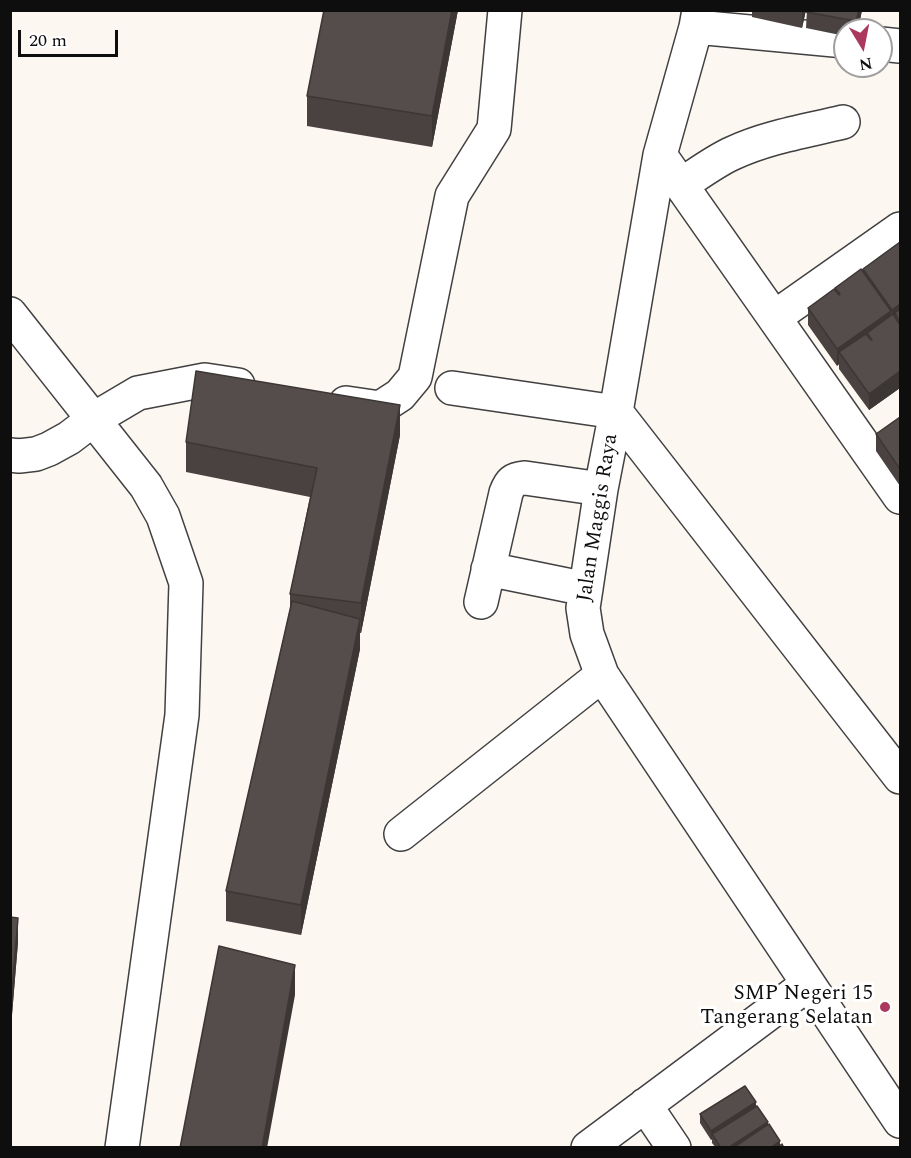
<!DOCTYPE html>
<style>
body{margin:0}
#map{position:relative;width:911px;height:1158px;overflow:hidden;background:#fdf7f1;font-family:Spectral,serif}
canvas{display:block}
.frame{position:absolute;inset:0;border:12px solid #0e0e0e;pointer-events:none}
.north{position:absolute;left:833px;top:18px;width:60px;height:60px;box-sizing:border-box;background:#fff;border:2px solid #9f9f9f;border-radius:50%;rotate:170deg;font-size:16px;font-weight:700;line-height:24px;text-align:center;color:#0e0e0e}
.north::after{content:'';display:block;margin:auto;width:21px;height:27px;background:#ac3860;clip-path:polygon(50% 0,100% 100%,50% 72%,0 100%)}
.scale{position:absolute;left:18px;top:30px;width:100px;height:27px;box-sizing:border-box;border:3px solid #0e0e0e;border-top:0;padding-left:8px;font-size:18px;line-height:21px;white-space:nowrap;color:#0e0e0e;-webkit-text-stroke:4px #fff;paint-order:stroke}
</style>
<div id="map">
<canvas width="911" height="1158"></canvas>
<div class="frame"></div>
<div class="north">N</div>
<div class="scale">20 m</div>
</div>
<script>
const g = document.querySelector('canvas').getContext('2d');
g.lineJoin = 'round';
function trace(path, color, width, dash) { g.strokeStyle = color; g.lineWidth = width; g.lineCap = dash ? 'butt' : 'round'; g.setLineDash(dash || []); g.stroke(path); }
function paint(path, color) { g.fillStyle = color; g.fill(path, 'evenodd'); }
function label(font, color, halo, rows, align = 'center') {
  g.font = font + ' Spectral,serif'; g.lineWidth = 6; g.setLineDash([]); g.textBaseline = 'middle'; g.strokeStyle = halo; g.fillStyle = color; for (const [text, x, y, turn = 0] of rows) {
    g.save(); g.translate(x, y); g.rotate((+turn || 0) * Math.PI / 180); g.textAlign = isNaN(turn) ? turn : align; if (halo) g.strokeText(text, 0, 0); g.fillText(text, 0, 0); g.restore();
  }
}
const minor = new Path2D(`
 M 699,10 L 696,27 L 660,155 L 616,412 L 601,489 L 583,608 L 587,634 L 602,675 L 900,1121
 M 696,27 L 845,41
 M 881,44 L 900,46
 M 660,155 L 900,497
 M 681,185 C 698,174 715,161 733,153 C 767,137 806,131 843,122
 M 10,314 L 146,486 L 163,516 L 186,583 L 182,715 L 122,1148
 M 775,317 L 900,229
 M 452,388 L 616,412 L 900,777
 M 346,403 L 380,408 L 400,395 L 415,377 L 452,196 L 494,129 L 505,10
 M 10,455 L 19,456 L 36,454 L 49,449 L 69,438 L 94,419 L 138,393 L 205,380 L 238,385
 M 488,569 L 586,589
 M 481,602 L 506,493 C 510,482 513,479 525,478 L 601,489
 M 401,834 L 602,675
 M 645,1105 L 674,1148
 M 588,1148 L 808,984`);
const wall = new Path2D(`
 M 458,10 L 432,147 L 307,126 L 307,96 Z
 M 752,10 L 806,10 L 802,28 L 752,17 Z
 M 807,10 L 862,10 L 858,30 L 845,30 L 845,36 L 806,28 Z
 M 900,242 L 900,388 L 869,410 L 839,369 L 839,364 L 837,366 L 808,325 L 808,308 L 835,290 L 835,288 L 863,272 L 863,269 Z
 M 900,417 L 900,486 L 876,451 L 876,434 Z
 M 400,435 L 361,633 L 360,633 L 360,649 L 301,935 L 226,921 L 226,891 L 290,609 L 290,594 L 310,497 L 186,472 L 186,442 Z
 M 10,917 L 18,942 L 11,1027 L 10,1027 Z
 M 756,1107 L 780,1145 L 784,1148 L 716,1148 L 712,1143 L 712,1139 L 711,1140 L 700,1123 L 700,1114 Z`);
const shadedWall = new Path2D(`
 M 452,10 L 458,10 L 432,147 L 432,116 Z
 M 806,10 L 802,28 L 802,11 Z
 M 859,10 L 862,10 L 858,30 L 856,30 L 856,21 Z
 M 900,304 L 900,321 L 895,313 L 895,325 L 892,327 L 892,310 Z
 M 891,311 L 891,327 L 872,340 L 867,333 L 867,344 L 839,352 L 839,364 L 837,366 L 837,349 Z
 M 900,371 L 900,388 L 869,410 L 869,394 Z
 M 400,405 L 400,435 L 361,633 L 361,603 Z
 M 360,619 L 360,649 L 301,935 L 301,905 Z
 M 18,918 L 18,942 L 11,1027 L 11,1003 Z
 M 295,965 L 295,995 L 267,1148 L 262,1148 Z
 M 756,1102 L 756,1111 L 712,1134 L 712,1139 L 711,1140 L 711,1131 Z
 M 768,1122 L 768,1131 L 742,1148 L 728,1148 Z
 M 780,1141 L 780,1148 L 770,1148 Z`);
const building = new Path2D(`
 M 324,10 L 452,10 L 432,116 L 307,96 Z
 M 807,10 L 859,10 L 856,21 L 806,12 Z
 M 900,242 L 900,304 L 892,310 L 863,269 Z
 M 861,269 L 891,311 L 837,349 L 808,308 L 834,289 L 839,295 L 840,294 L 835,288 Z
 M 900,309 L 900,322 L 895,313 Z
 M 893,314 L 900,325 L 900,371 L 869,394 L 839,352 L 866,334 L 871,340 L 872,340 L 867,333 Z
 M 196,371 L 400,405 L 361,603 L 290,594 L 317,468 L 186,442 Z
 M 900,417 L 900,469 L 876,434 Z
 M 292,601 L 360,619 L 301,905 L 226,891 Z
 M 10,917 L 18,918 L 11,1003 L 10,1003 Z
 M 219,946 L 295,965 L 262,1148 L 180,1148 Z
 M 745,1086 L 756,1102 L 711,1131 L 700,1114 Z
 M 757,1106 L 768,1122 L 728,1148 L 721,1148 L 712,1134 Z
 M 769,1124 L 780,1141 L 770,1148 L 733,1148 Z
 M 782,1144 L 784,1148 L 776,1148 Z`);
const markers = [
 [885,1007,6,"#ac3860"]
];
const streetNames = [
 ["Jalan Maggis Raya",599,518,-81]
];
const poiNames = [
 ["SMP Negeri 15",873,995],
 ["Tangerang Selatan",873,1019]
];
trace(minor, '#414141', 36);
trace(minor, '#fff', 33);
paint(wall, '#494241');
paint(shadedWall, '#3c3635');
paint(building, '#554d4c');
trace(building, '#3c3635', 1.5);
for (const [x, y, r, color] of markers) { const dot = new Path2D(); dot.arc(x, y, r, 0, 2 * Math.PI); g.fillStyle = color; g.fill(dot); trace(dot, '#fff', 2); }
label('21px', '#0e0e0e', '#fff', streetNames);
label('21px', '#0e0e0e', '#fff', poiNames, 'right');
</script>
